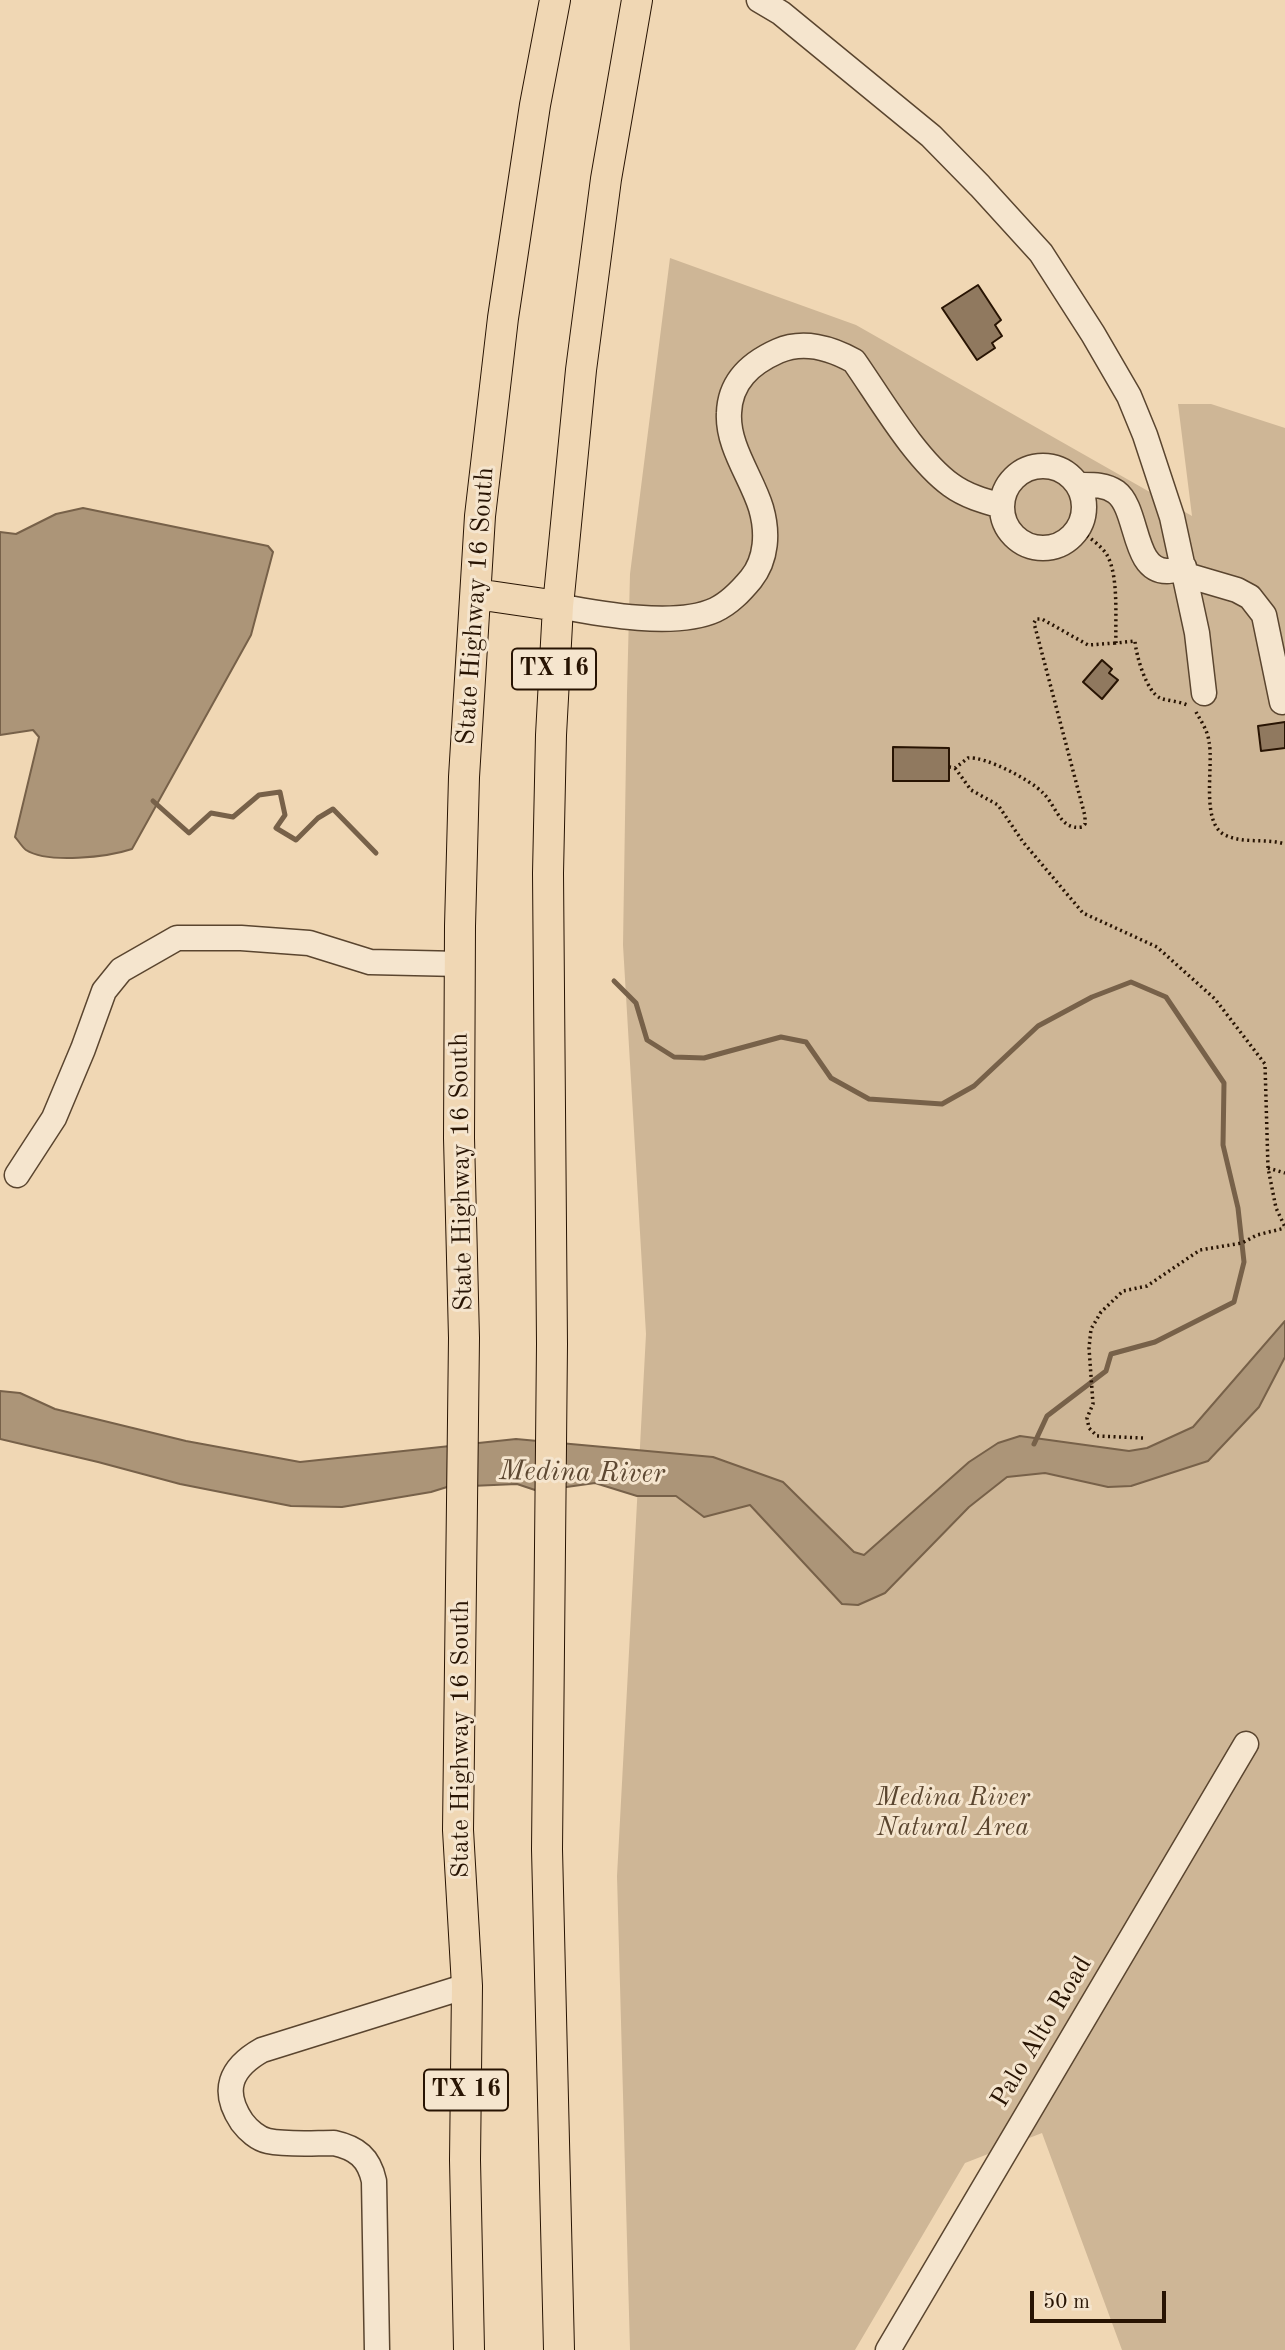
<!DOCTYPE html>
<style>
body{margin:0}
#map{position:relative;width:1285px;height:2350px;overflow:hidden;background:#f0d7b4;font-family:"Old Standard TT",serif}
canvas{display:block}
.scale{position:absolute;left:1030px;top:2291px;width:136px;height:32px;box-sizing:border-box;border:4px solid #281403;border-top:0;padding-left:9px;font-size:21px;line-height:24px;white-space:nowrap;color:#281403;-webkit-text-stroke:5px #f5e5ce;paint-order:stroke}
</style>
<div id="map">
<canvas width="1285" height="2350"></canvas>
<div class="scale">50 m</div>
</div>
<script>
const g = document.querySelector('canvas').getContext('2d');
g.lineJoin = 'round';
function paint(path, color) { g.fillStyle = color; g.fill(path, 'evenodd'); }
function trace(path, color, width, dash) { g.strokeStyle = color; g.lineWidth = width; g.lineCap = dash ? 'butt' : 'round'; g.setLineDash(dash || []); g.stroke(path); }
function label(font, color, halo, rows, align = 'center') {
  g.font = font + ' "Old Standard TT",serif'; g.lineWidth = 6; g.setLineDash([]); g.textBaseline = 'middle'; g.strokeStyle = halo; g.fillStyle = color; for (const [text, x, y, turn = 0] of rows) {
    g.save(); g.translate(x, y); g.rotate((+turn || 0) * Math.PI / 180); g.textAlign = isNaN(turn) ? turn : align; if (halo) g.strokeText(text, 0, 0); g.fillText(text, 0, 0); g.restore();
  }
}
const green = new Path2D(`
 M 670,258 L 856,325 L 1192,516 L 1178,404 L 1211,404 L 1285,428 L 1285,2350 L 1122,2350 L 1042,2133 L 965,2163 L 855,2350 L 630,2350 L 617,1876 L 646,1334 L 623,945 L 627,693 L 630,574 Z`);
const water = new Path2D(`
 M 83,508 L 268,546 L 273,552 L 251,635 L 132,849 C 108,857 48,864 26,850 C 22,847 18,840 15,837 L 39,737 L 33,730 L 0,735 L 0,532 L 16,534 L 56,514 Z
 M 1285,1321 L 1285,1357 L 1259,1407 L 1208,1461 L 1131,1486 L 1108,1487 L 1045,1473 L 1007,1477 L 969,1507 L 885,1593 L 858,1605 L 842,1604 L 750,1505 L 704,1517 L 676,1496 L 637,1496 L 595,1483 L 538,1491 L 517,1484 L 447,1487 L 431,1492 L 342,1507 L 291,1506 L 180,1484 L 98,1462 L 0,1439 L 0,1391 L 20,1393 L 55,1409 L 186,1441 L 300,1462 L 516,1439 L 713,1457 L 783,1482 L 854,1552 L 864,1555 L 969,1462 L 998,1443 L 1020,1436 L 1129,1451 L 1147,1448 L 1193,1427 Z`);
const stream = new Path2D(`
 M 153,801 L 189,833 L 211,813 L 233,817 L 259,795 L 280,792 L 285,815 L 276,828 L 296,840 L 318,818 L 333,809 L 376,853
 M 614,981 L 636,1003 L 647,1040 L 674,1057 L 704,1058 L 781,1037 L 806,1042 L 831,1078 L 869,1099 L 942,1104 L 974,1086 L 1038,1026 L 1092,997 L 1131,982 L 1166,997 L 1224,1083 L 1223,1145 L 1238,1208 L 1244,1262 L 1234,1302 L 1155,1342 L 1111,1354 L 1106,1371 L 1047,1416 L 1034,1444`);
const building = new Path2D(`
 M 978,285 L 1001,320 L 995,325 L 1002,336 L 992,343 L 995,348 L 977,360 L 942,308 Z
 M 1102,660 L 1112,669 L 1109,673 L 1118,680 L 1102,699 L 1083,682 Z
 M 1285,722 L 1285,748 L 1261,751 L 1258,726 Z
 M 893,747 L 949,748 L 949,781 L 893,781 Z`);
const path = new Path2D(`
 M 1078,529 C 1088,537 1101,545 1107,555 C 1119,576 1115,619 1116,643 L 1135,641 C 1136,655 1146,691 1160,698 C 1168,701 1178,701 1187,705
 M 1196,712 C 1201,721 1208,731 1209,742 C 1214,765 1200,823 1225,835 C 1243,844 1266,838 1285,844
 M 949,767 L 955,768 L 968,758 C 985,756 1031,780 1043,793 C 1056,805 1060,831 1082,827 L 1085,824 L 1085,816 L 1034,623 L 1036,619 L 1042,619 L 1088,645 L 1116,643
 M 955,768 L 971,790 L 998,805 L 1023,842 L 1083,913 L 1157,947 L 1215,999 L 1265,1064 L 1268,1168 L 1276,1208 L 1285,1227
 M 1268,1168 L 1285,1173
 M 1143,1438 L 1097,1436 L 1089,1428 L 1087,1418 L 1093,1404 L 1089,1348 L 1091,1329 L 1101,1312 L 1123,1291 L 1147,1286 L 1200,1250 L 1242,1243 L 1257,1235 L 1285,1228`);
const minor = new Path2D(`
 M 759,0 L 781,13 L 931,136 L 980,186 L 1041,253 L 1093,334 L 1129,396 L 1145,435 L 1172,517 L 1197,633 L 1204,693
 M1002 507a41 41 0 1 1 82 0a41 41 0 1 1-82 0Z
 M 1078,485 C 1091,485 1105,484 1116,492 C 1139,509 1132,571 1167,571 C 1172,571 1179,568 1184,567
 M 1186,575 L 1237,590 L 1250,597 L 1264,615 L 1282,702
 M 558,606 C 601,614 675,628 715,610 C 730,603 741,591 751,579 C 767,559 768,532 761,508 C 752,478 727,446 729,413 C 730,381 751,363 778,351 C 803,340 831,348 854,361 C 880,398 915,459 951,485 C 966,496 984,501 1002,506
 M 17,1175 L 54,1118 L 83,1049 L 104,991 L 121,970 L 177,938 L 241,938 L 309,943 L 370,962 L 460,964
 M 377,2350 L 374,2181 C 369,2158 357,2148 334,2143 C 314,2143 287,2145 268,2141 C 258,2139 248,2130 242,2122 C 221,2091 230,2068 262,2050 L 467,1986
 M 888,2350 L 1246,1744`);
const major = new Path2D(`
 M 476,594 L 558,606
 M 469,2350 L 465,2160 L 467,1986 L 458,1830 L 464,1338 L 459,1138 L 460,926 L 464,777 L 480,516 L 503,318 L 535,105 L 555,0
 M 559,2350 L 547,1849 L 552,1344 L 548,873 L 551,735 L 558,606 L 581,370 L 606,179 L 637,0`);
const shields = [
 [554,669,84],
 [466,2090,84]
];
const shieldNames = [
 ["TX 16",554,669],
 ["TX 16",466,2090]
];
const streetNames = [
 ["State Highway 16 South",476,606,-86],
 ["State Highway 16 South",462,1172,-91],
 ["State Highway 16 South",461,1739,-90],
 ["Palo Alto Road",1042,2032,-59]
];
const parkNames = [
 ["Medina River",953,1798],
 ["Natural Area",953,1828]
];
const waterNames = [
 ["Medina River",582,1473,1]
];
paint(green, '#ceb696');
paint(water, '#ac9578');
trace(water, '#776149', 2);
trace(stream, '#776149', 5);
paint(building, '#90795f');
trace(building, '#281403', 2);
trace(minor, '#5a452f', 27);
trace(major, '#281403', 32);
trace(path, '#281403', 3.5, [2, 3.5]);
trace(minor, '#f5e5ce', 24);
trace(major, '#f0d7b4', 30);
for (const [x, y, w] of shields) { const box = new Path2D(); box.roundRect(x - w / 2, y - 20.5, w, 41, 5); g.fillStyle = '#f5e5ce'; g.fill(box); trace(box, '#281403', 2); }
label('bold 24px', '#281403', null, shieldNames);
label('26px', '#281403', '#f5e5ce', streetNames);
label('italic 26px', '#5a452f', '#f5e5ce', parkNames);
label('italic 28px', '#5d4832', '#f5e5ce', waterNames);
</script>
